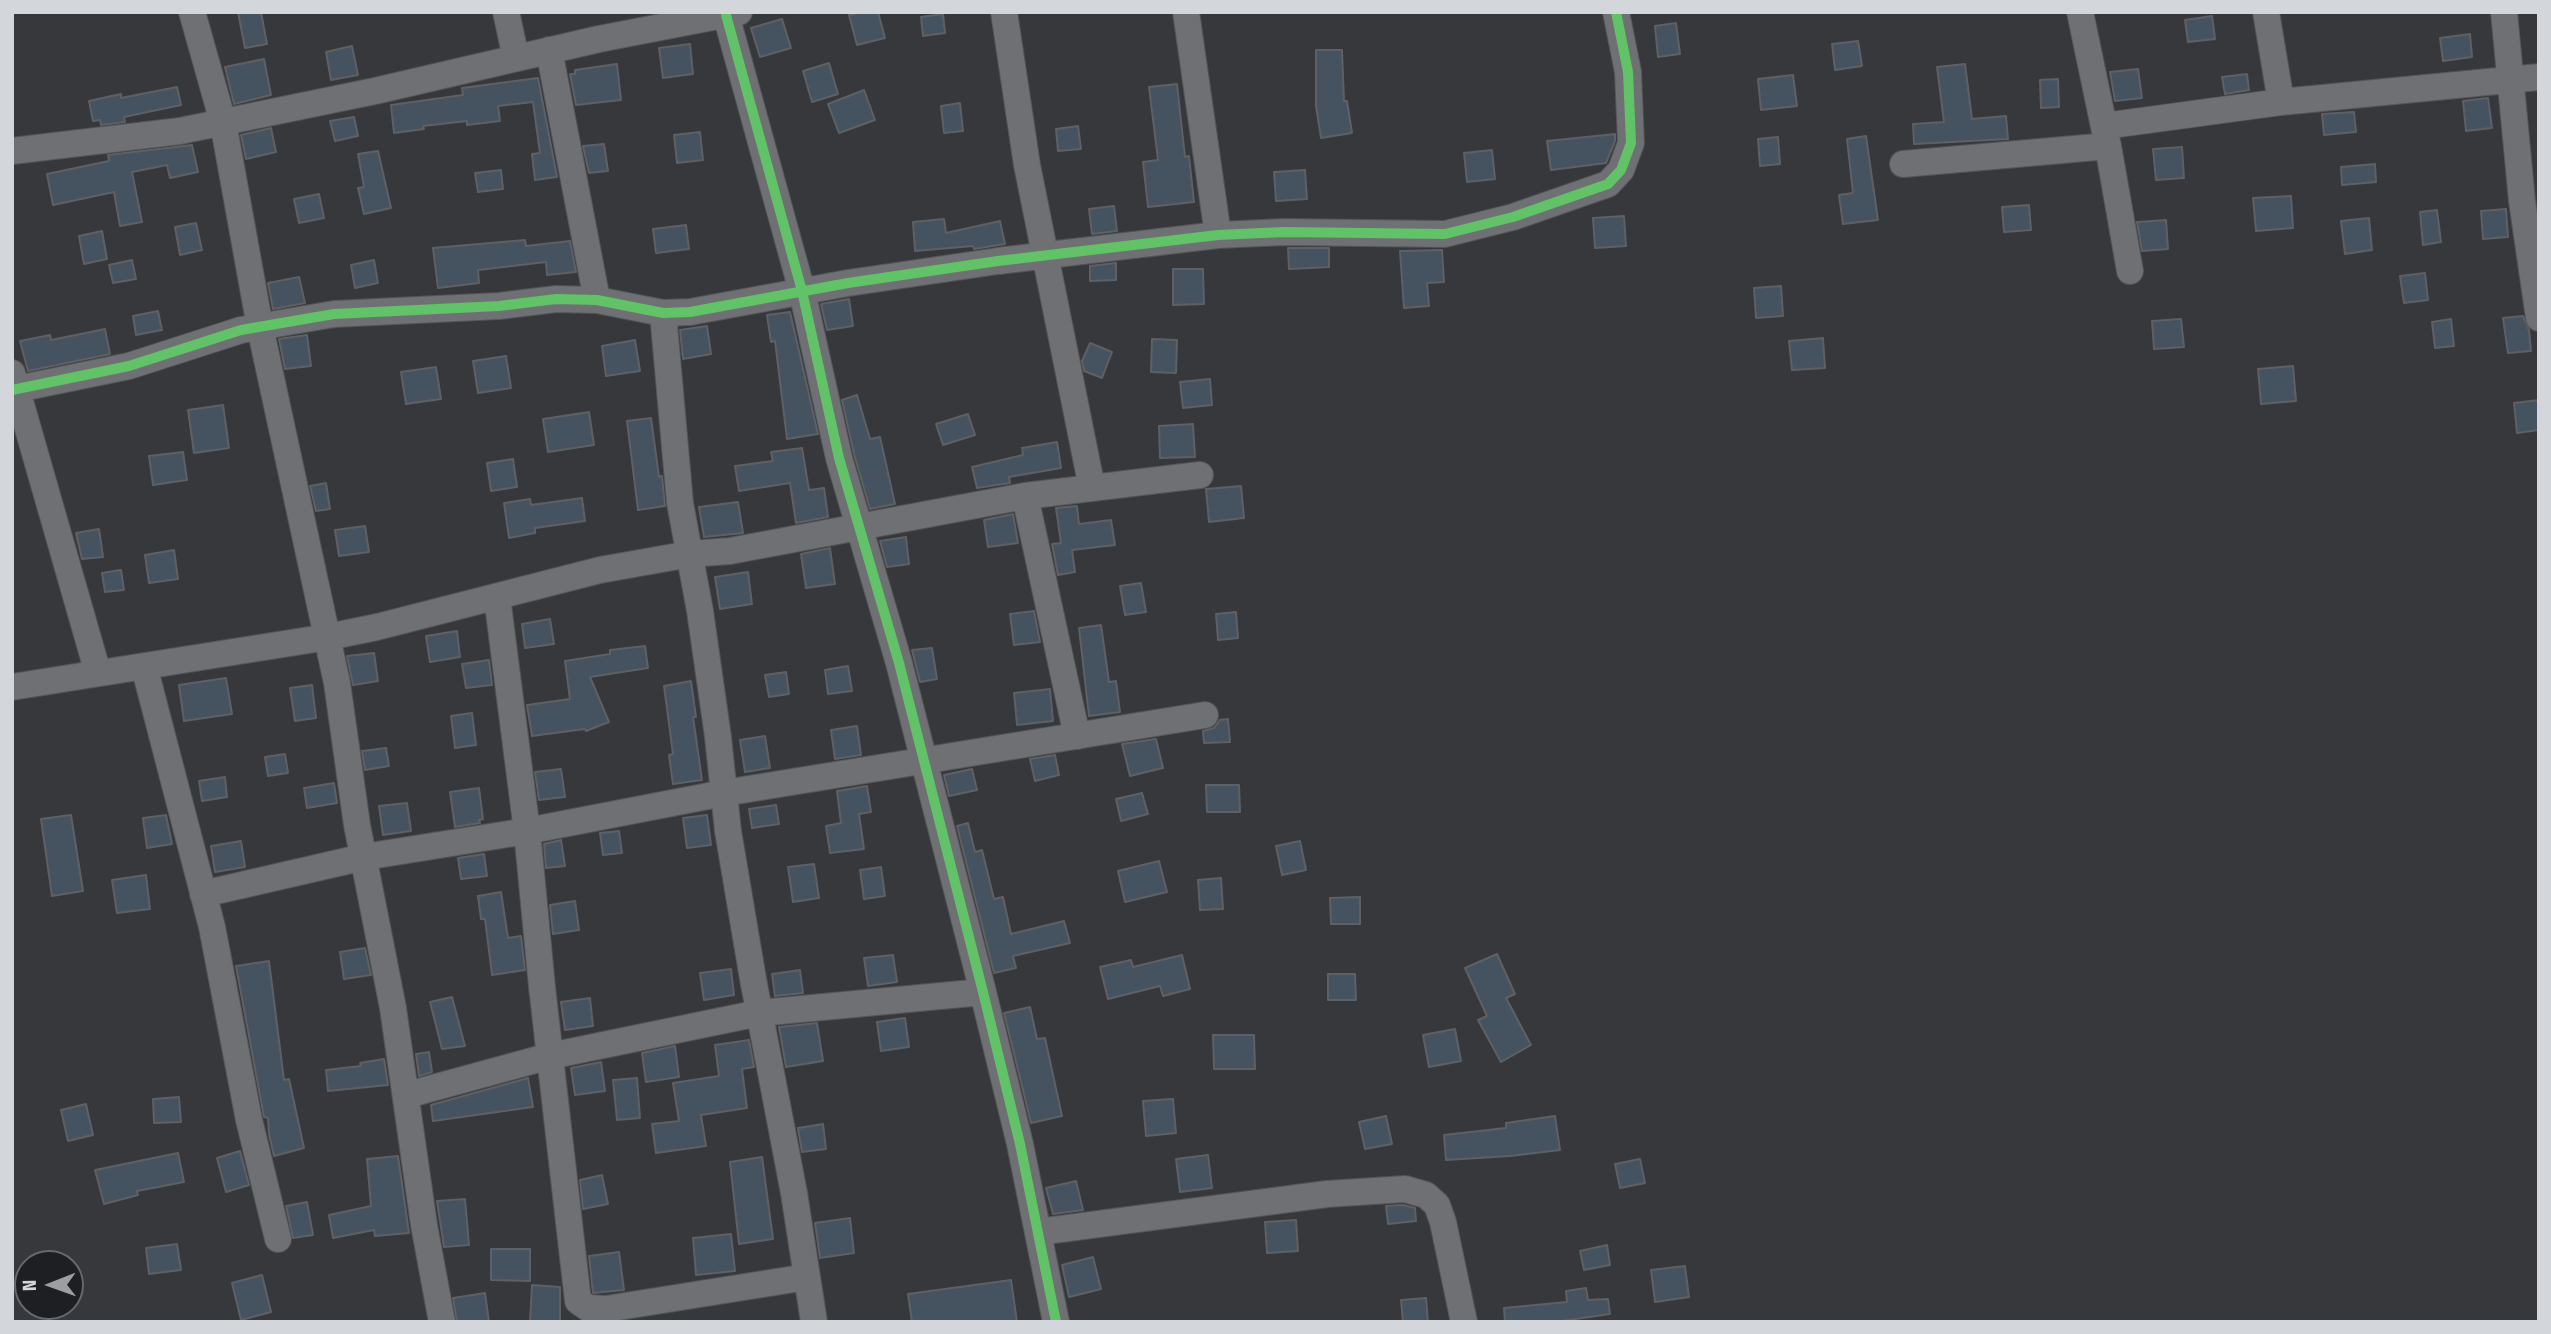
<!DOCTYPE html>
<style>
body{margin:0}
#map{position:relative;width:2551px;height:1334px;overflow:hidden;background:#36383b;font-family:"Fira Sans Condensed",sans-serif}
canvas{display:block}
.frame{position:absolute;inset:0;border:14px solid #d3d6da;pointer-events:none}
.north{position:absolute;left:14px;top:1250px;width:70px;height:70px;box-sizing:border-box;background:#1d1f22;border:2px solid #66686c;border-radius:50%;rotate:269deg;font-size:19px;font-weight:700;line-height:28px;text-align:center;color:#d3d6da}
.north::after{content:'';display:block;margin:auto;width:24px;height:32px;background:#9c9fa2;clip-path:polygon(50% 0,100% 100%,50% 72%,0 100%)}
</style>
<div id="map">
<canvas width="2551" height="1334"></canvas>
<div class="frame"></div>
<div class="north">N</div>
</div>
<script>
const g = document.querySelector('canvas').getContext('2d');
g.lineJoin = 'round';
function paint(path, color) { g.fillStyle = color; g.fill(path, 'evenodd'); }
function trace(path, color, width, dash) { g.strokeStyle = color; g.lineWidth = width; g.lineCap = dash ? 'butt' : 'round'; g.setLineDash(dash || []); g.stroke(path); }
const building = new Path2D(`
 M 238,12 L 261,12 L 267,44 L 245,48 Z
 M 862,12 L 878,12 L 885,38 L 857,45 L 849,15 Z
 M 943,14 L 945,33 L 923,36 L 921,17 Z
 M 2212,16 L 2215,39 L 2188,42 L 2185,20 Z
 M 782,19 L 791,48 L 760,57 L 751,28 Z
 M 1676,23 L 1680,54 L 1658,57 L 1655,26 Z
 M 2470,34 L 2472,57 L 2443,61 L 2440,38 Z
 M 1858,41 L 1862,66 L 1835,70 L 1832,44 Z
 M 690,44 L 693,74 L 663,78 L 659,48 Z
 M 352,46 L 358,75 L 331,80 L 326,52 Z
 M 1316,50 L 1342,50 L 1344,101 L 1347,101 L 1352,133 L 1321,138 L 1316,106 Z
 M 264,59 L 271,95 L 234,104 L 225,67 Z
 M 829,63 L 838,94 L 812,102 L 803,71 Z
 M 617,64 L 621,100 L 576,105 L 570,74 L 575,74 L 575,70 Z
 M 1965,64 L 1972,119 L 2006,116 L 2008,139 L 1914,144 L 1913,124 L 1944,122 L 1937,67 Z
 M 2138,69 L 2142,98 L 2115,101 L 2110,72 Z
 M 2247,74 L 2249,90 L 2225,94 L 2222,77 Z
 M 1793,75 L 1797,106 L 1761,110 L 1758,79 Z
 M 538,78 L 557,177 L 535,180 L 532,154 L 540,153 L 533,102 L 498,106 L 500,121 L 467,125 L 467,121 L 423,126 L 424,129 L 394,133 L 391,105 L 463,95 L 462,88 Z
 M 2058,79 L 2059,107 L 2041,108 L 2040,80 Z
 M 1177,84 L 1185,157 L 1189,156 L 1194,202 L 1148,207 L 1143,162 L 1158,160 L 1149,87 Z
 M 177,87 L 181,105 L 124,117 L 125,122 L 101,125 L 100,120 L 93,121 L 89,101 L 121,94 L 121,98 Z
 M 864,90 L 875,120 L 839,133 L 828,104 Z
 M 2488,98 L 2492,128 L 2466,131 L 2463,101 Z
 M 960,103 L 963,131 L 944,133 L 941,106 Z
 M 2354,112 L 2356,132 L 2324,135 L 2322,114 Z
 M 354,117 L 358,136 L 335,141 L 330,121 Z
 M 1078,126 L 1081,149 L 1058,151 L 1056,129 Z
 M 271,128 L 276,152 L 246,159 L 241,135 Z
 M 700,132 L 703,160 L 677,163 L 674,135 Z
 M 1615,134 L 1615,141 L 1606,163 L 1551,170 L 1547,141 Z
 M 1866,136 L 1878,220 L 1843,224 L 1839,195 L 1853,193 L 1847,139 Z
 M 1778,137 L 1780,164 L 1760,166 L 1758,139 Z
 M 604,144 L 608,171 L 589,173 L 583,146 Z
 M 192,145 L 198,172 L 170,178 L 167,165 L 132,172 L 142,222 L 120,226 L 114,192 L 53,205 L 47,174 L 109,161 L 108,155 Z
 M 2182,147 L 2184,178 L 2156,180 L 2153,149 Z
 M 1492,150 L 1495,179 L 1467,182 L 1464,153 Z
 M 378,151 L 391,208 L 364,214 L 358,188 L 364,187 L 358,154 Z
 M 2375,164 L 2376,182 L 2342,185 L 2341,167 Z
 M 501,170 L 503,189 L 478,192 L 475,173 Z
 M 1305,170 L 1307,199 L 1276,201 L 1274,172 Z
 M 319,194 L 324,218 L 299,223 L 294,199 Z
 M 2291,196 L 2293,228 L 2256,231 L 2253,198 Z
 M 2029,205 L 2031,230 L 2004,232 L 2002,207 Z
 M 1114,206 L 1117,231 L 1092,234 L 1089,209 Z
 M 2506,209 L 2508,237 L 2483,239 L 2481,211 Z
 M 2437,210 L 2441,242 L 2423,245 L 2420,212 Z
 M 1624,216 L 1626,246 L 1595,248 L 1593,218 Z
 M 2369,218 L 2372,250 L 2345,254 L 2341,221 Z
 M 944,219 L 946,233 L 1000,221 L 1005,244 L 974,249 L 973,246 L 915,251 L 913,222 Z
 M 2166,220 L 2168,249 L 2142,251 L 2137,222 Z
 M 196,223 L 202,250 L 180,255 L 175,227 Z
 M 686,225 L 689,249 L 656,253 L 653,229 Z
 M 102,231 L 107,259 L 84,264 L 79,236 Z
 M 525,240 L 526,246 L 570,241 L 576,272 L 547,275 L 546,262 L 478,270 L 479,283 L 438,288 L 433,248 Z
 M 1288,248 L 1329,248 L 1329,267 L 1289,269 Z
 M 1442,250 L 1444,282 L 1427,283 L 1429,306 L 1404,308 L 1400,251 Z
 M 132,260 L 136,279 L 113,283 L 109,265 Z
 M 374,260 L 378,283 L 355,288 L 351,265 Z
 M 1116,263 L 1116,280 L 1090,281 L 1090,266 Z
 M 1173,269 L 1203,269 L 1204,304 L 1173,305 Z
 M 2425,273 L 2428,300 L 2404,303 L 2400,276 Z
 M 299,277 L 305,303 L 273,309 L 268,283 Z
 M 1781,286 L 1783,316 L 1756,318 L 1754,288 Z
 M 849,299 L 853,326 L 827,330 L 821,304 Z
 M 158,311 L 162,330 L 136,335 L 133,316 Z
 M 790,312 L 818,434 L 787,439 L 775,341 L 771,342 L 767,315 Z
 M 2523,316 L 2529,330 L 2531,351 L 2508,353 L 2503,318 Z
 M 2181,319 L 2184,347 L 2154,349 L 2152,321 Z
 M 2451,319 L 2454,346 L 2435,348 L 2432,322 Z
 M 707,326 L 711,354 L 683,359 L 680,330 Z
 M 105,329 L 110,354 L 28,371 L 20,341 L 50,335 L 51,340 Z
 M 307,335 L 311,366 L 285,369 L 279,339 Z
 M 1823,338 L 1825,368 L 1792,370 L 1789,341 Z
 M 1152,339 L 1177,340 L 1176,373 L 1151,372 Z
 M 635,340 L 640,371 L 606,376 L 602,346 Z
 M 1090,343 L 1112,352 L 1102,378 L 1084,371 L 1082,361 Z
 M 506,356 L 511,388 L 478,393 L 473,361 Z
 M 2293,366 L 2296,401 L 2261,404 L 2258,369 Z
 M 436,367 L 441,399 L 406,404 L 401,372 Z
 M 1210,379 L 1212,405 L 1183,408 L 1180,382 Z
 M 857,395 L 870,439 L 880,437 L 895,504 L 870,509 L 854,454 L 842,400 Z
 M 2539,400 L 2539,430 L 2517,433 L 2514,403 Z
 M 223,405 L 229,448 L 194,453 L 188,410 Z
 M 589,412 L 594,445 L 548,452 L 543,419 Z
 M 968,414 L 975,435 L 943,445 L 936,424 Z
 M 651,418 L 659,477 L 662,476 L 665,506 L 638,510 L 627,421 Z
 M 1193,424 L 1195,457 L 1160,458 L 1159,426 Z
 M 1057,442 L 1061,468 L 1009,477 L 1010,483 L 977,488 L 972,467 L 1023,455 L 1022,448 Z
 M 802,448 L 809,490 L 824,488 L 828,517 L 796,523 L 790,483 L 739,491 L 735,466 L 773,461 L 771,452 Z
 M 183,452 L 187,480 L 153,485 L 149,456 Z
 M 513,459 L 517,487 L 491,491 L 487,463 Z
 M 326,483 L 330,509 L 316,511 L 310,486 Z
 M 1241,486 L 1244,518 L 1209,522 L 1206,489 Z
 M 582,498 L 585,521 L 535,528 L 535,533 L 509,538 L 504,503 L 530,499 L 531,505 Z
 M 738,502 L 743,533 L 704,537 L 699,507 Z
 M 1077,506 L 1079,524 L 1111,520 L 1115,545 L 1072,550 L 1075,572 L 1058,575 L 1052,544 L 1061,543 L 1056,508 Z
 M 1013,514 L 1018,543 L 988,547 L 984,520 Z
 M 365,526 L 369,552 L 339,556 L 335,530 Z
 M 99,529 L 103,557 L 82,559 L 76,533 Z
 M 906,537 L 909,564 L 887,567 L 880,541 Z
 M 830,548 L 835,584 L 806,588 L 801,554 Z
 M 174,550 L 178,579 L 149,583 L 145,555 Z
 M 121,570 L 124,590 L 105,592 L 102,573 Z
 M 748,572 L 752,604 L 720,609 L 715,577 Z
 M 1141,583 L 1146,612 L 1125,615 L 1120,586 Z
 M 1034,611 L 1040,642 L 1014,645 L 1010,614 Z
 M 1236,612 L 1238,638 L 1218,640 L 1216,614 Z
 M 550,619 L 554,644 L 525,648 L 522,624 Z
 M 1101,625 L 1109,682 L 1116,681 L 1120,712 L 1089,716 L 1079,628 Z
 M 457,631 L 460,657 L 430,662 L 426,636 Z
 M 645,646 L 648,668 L 590,677 L 609,722 L 586,731 L 585,729 L 532,736 L 527,705 L 570,699 L 565,661 L 610,654 L 610,650 Z
 M 932,648 L 937,679 L 920,682 L 912,650 Z
 M 374,653 L 378,681 L 353,685 L 347,656 Z
 M 489,660 L 492,685 L 466,688 L 462,664 Z
 M 848,666 L 852,691 L 828,694 L 825,670 Z
 M 786,672 L 789,694 L 769,697 L 765,675 Z
 M 226,678 L 232,714 L 184,721 L 179,685 Z
 M 691,681 L 696,717 L 693,717 L 702,780 L 673,784 L 669,755 L 673,754 L 664,686 Z
 M 312,685 L 316,718 L 295,721 L 290,688 Z
 M 1050,689 L 1053,721 L 1017,725 L 1014,693 Z
 M 472,713 L 476,745 L 455,748 L 451,716 Z
 M 1228,719 L 1230,742 L 1204,743 L 1203,731 L 1214,728 L 1220,720 Z
 M 857,726 L 861,755 L 835,759 L 831,730 Z
 M 765,736 L 770,768 L 745,772 L 740,740 Z
 M 1156,739 L 1163,768 L 1130,776 L 1122,744 Z
 M 386,748 L 389,766 L 365,770 L 362,751 Z
 M 285,754 L 288,773 L 268,776 L 265,757 Z
 M 1055,755 L 1059,775 L 1035,781 L 1030,759 Z
 M 561,769 L 565,797 L 539,800 L 535,772 Z
 M 972,769 L 977,790 L 949,796 L 944,775 Z
 M 225,777 L 227,797 L 202,801 L 199,781 Z
 M 334,783 L 337,803 L 307,808 L 304,788 Z
 M 1206,785 L 1239,785 L 1240,812 L 1207,812 Z
 M 867,786 L 871,812 L 859,814 L 864,849 L 830,853 L 826,826 L 841,823 L 837,791 Z
 M 479,788 L 483,819 L 479,820 L 480,823 L 455,827 L 450,792 Z
 M 1142,793 L 1148,814 L 1121,821 L 1116,799 Z
 M 407,803 L 411,831 L 383,835 L 379,806 Z
 M 776,805 L 779,824 L 752,828 L 749,809 Z
 M 71,815 L 83,891 L 52,896 L 41,819 Z
 M 166,815 L 172,844 L 147,848 L 143,818 Z
 M 707,815 L 711,845 L 687,848 L 683,818 Z
 M 968,823 L 975,852 L 982,850 L 994,899 L 1003,897 L 1011,934 L 1064,921 L 1070,943 L 1013,956 L 1016,968 L 994,973 L 957,826 Z
 M 619,831 L 622,853 L 603,855 L 600,833 Z
 M 561,840 L 565,866 L 546,868 L 544,844 Z
 M 241,841 L 245,867 L 215,872 L 211,846 Z
 M 1300,841 L 1306,870 L 1282,875 L 1276,846 Z
 M 484,854 L 487,876 L 461,879 L 458,858 Z
 M 1159,861 L 1167,892 L 1125,902 L 1118,871 Z
 M 814,864 L 819,898 L 793,902 L 788,867 Z
 M 881,867 L 885,896 L 864,899 L 860,870 Z
 M 146,875 L 150,909 L 117,913 L 112,880 Z
 M 1221,878 L 1223,909 L 1200,910 L 1198,880 Z
 M 501,892 L 508,938 L 521,936 L 525,970 L 492,975 L 485,919 L 481,919 L 478,896 Z
 M 1360,897 L 1360,924 L 1331,924 L 1330,898 Z
 M 575,901 L 579,930 L 553,934 L 550,905 Z
 M 365,948 L 371,975 L 344,979 L 340,952 Z
 M 1497,954 L 1515,994 L 1506,998 L 1531,1045 L 1501,1062 L 1478,1020 L 1487,1016 L 1465,968 Z
 M 893,955 L 897,982 L 868,986 L 864,958 Z
 M 1182,955 L 1190,989 L 1163,996 L 1160,986 L 1108,999 L 1100,967 L 1131,960 L 1133,967 Z
 M 269,961 L 284,1080 L 289,1079 L 304,1148 L 274,1156 L 269,1134 L 268,1118 L 264,1117 L 236,966 Z
 M 731,969 L 734,995 L 704,1000 L 700,973 Z
 M 800,970 L 803,993 L 775,996 L 772,974 Z
 M 1328,974 L 1355,974 L 1356,1000 L 1328,1000 Z
 M 452,997 L 465,1046 L 442,1049 L 430,1002 Z
 M 590,998 L 593,1026 L 565,1030 L 561,1002 Z
 M 1030,1007 L 1037,1039 L 1045,1038 L 1062,1116 L 1031,1123 L 1004,1013 Z
 M 905,1018 L 909,1047 L 881,1051 L 877,1022 Z
 M 817,1023 L 823,1061 L 786,1067 L 779,1027 Z
 M 1455,1029 L 1461,1061 L 1429,1067 L 1423,1035 Z
 M 1213,1035 L 1254,1035 L 1255,1069 L 1214,1069 Z
 M 749,1040 L 754,1067 L 742,1069 L 747,1108 L 701,1115 L 706,1146 L 656,1153 L 652,1124 L 679,1121 L 673,1083 L 719,1076 L 715,1045 Z
 M 675,1046 L 679,1077 L 646,1082 L 642,1053 Z
 M 429,1052 L 432,1072 L 419,1076 L 416,1054 Z
 M 384,1059 L 388,1085 L 328,1091 L 326,1070 L 361,1066 L 360,1063 Z
 M 601,1062 L 605,1091 L 575,1095 L 571,1068 Z
 M 528,1078 L 533,1107 L 433,1121 L 431,1105 Z
 M 637,1078 L 640,1118 L 617,1120 L 613,1080 Z
 M 179,1097 L 181,1122 L 154,1123 L 153,1099 Z
 M 1173,1099 L 1176,1133 L 1146,1136 L 1143,1101 Z
 M 86,1104 L 93,1135 L 68,1141 L 61,1110 Z
 M 1386,1116 L 1392,1144 L 1365,1149 L 1359,1122 Z
 M 1555,1116 L 1560,1150 L 1510,1156 L 1446,1160 L 1444,1135 L 1506,1128 L 1506,1123 Z
 M 823,1124 L 826,1149 L 802,1152 L 798,1128 Z
 M 240,1151 L 249,1185 L 226,1192 L 217,1158 Z
 M 178,1153 L 184,1182 L 137,1191 L 138,1195 L 104,1204 L 95,1170 Z
 M 1208,1155 L 1212,1188 L 1180,1192 L 1176,1159 Z
 M 398,1156 L 409,1233 L 375,1236 L 374,1230 L 333,1238 L 329,1215 L 371,1206 L 367,1159 Z
 M 762,1157 L 773,1239 L 739,1244 L 730,1162 Z
 M 1640,1159 L 1645,1183 L 1620,1188 L 1615,1164 Z
 M 602,1175 L 608,1204 L 583,1209 L 580,1180 Z
 M 1076,1181 L 1083,1210 L 1053,1214 L 1046,1188 Z
 M 465,1199 L 469,1245 L 444,1247 L 437,1201 Z
 M 307,1202 L 313,1235 L 293,1238 L 286,1206 Z
 M 1403,1205 L 1415,1208 L 1416,1221 L 1388,1224 L 1386,1206 Z
 M 850,1218 L 854,1253 L 820,1258 L 815,1223 Z
 M 1296,1220 L 1298,1251 L 1267,1253 L 1265,1222 Z
 M 731,1234 L 735,1271 L 696,1275 L 693,1238 Z
 M 177,1244 L 181,1270 L 149,1274 L 146,1248 Z
 M 1607,1245 L 1610,1265 L 1584,1270 L 1580,1251 Z
 M 491,1249 L 530,1249 L 530,1281 L 491,1280 Z
 M 619,1252 L 624,1290 L 593,1293 L 589,1256 Z
 M 1093,1257 L 1101,1289 L 1069,1297 L 1062,1265 Z
 M 1685,1266 L 1689,1297 L 1655,1302 L 1651,1270 Z
 M 262,1275 L 271,1312 L 241,1320 L 232,1283 Z
 M 1011,1280 L 1017,1322 L 912,1322 L 908,1294 Z
 M 532,1285 L 560,1287 L 560,1322 L 530,1322 Z
 M 1586,1288 L 1588,1300 L 1608,1299 L 1610,1314 L 1555,1322 L 1505,1322 L 1504,1308 L 1567,1302 L 1566,1291 Z
 M 485,1293 L 489,1322 L 457,1322 L 453,1298 Z
 M 1426,1298 L 1428,1322 L 1403,1322 L 1401,1300 Z`);
const street = new Path2D(`
 M 192,12 L 223,122 L 260,327 L 337,683 L 357,825 L 393,1008 L 424,1225 L 442,1322
 M 506,12 L 516,58
 M 1004,12 L 1027,165 L 1092,488
 M 1186,12 L 1218,235
 M 2080,12 L 2108,146 L 2130,271
 M 2266,12 L 2281,102
 M 2504,12 L 2522,201 L 2539,318
 M 726,15 L 802,291 L 839,458 L 899,663 L 983,992 L 1020,1144 L 1056,1322
 M 549,50 L 597,300
 M 2104,126 L 2281,102 L 2539,77
 M 12,151 L 180,131 L 375,91 L 599,39 L 739,12
 M 1903,164 L 2108,146
 M 663,313 L 680,503 L 700,611 L 718,737 L 728,831 L 753,979 L 794,1193 L 814,1322
 M 12,373 L 98,673
 M 12,390 L 129,366 L 241,330 L 334,314 L 499,306 L 556,299 L 597,300 L 663,313 L 690,312 L 848,283 L 998,261 L 1218,235 L 1284,232 L 1445,234 L 1513,217 L 1608,184 L 1621,170 L 1631,143 L 1628,72 L 1616,12
 M 1025,496 L 1077,736
 M 497,597 L 527,831 L 542,987 L 578,1301 L 588,1308 L 606,1309 L 807,1277
 M 144,666 L 212,927 L 249,1120 L 278,1239
 M 12,687 L 328,637 L 377,627 L 600,570 L 690,554 L 730,551 L 1025,496 L 1200,475
 M 203,894 L 364,857 L 527,831 L 724,793 L 1205,715
 M 407,1095 L 550,1056 L 759,1013 L 983,992
 M 1038,1232 L 1327,1194 L 1405,1189 L 1426,1195 L 1437,1205 L 1443,1222 L 1464,1322`);
const cycleway = new Path2D(`
 M 726,15 L 802,291 L 839,458 L 899,663 L 983,992 L 1020,1144 L 1056,1322
 M 12,390 L 129,366 L 241,330 L 334,314 L 499,306 L 556,299 L 597,300 L 663,313 L 690,312 L 848,283 L 998,261 L 1218,235 L 1284,232 L 1445,234 L 1513,217 L 1608,184 L 1621,170 L 1631,143 L 1628,72 L 1616,12`);
paint(building, '#455360');
trace(building, '#5e6063', 2);
trace(street, '#525457', 28);
trace(street, '#6e7073', 26);
trace(cycleway, '#61c268', 10);
</script>
